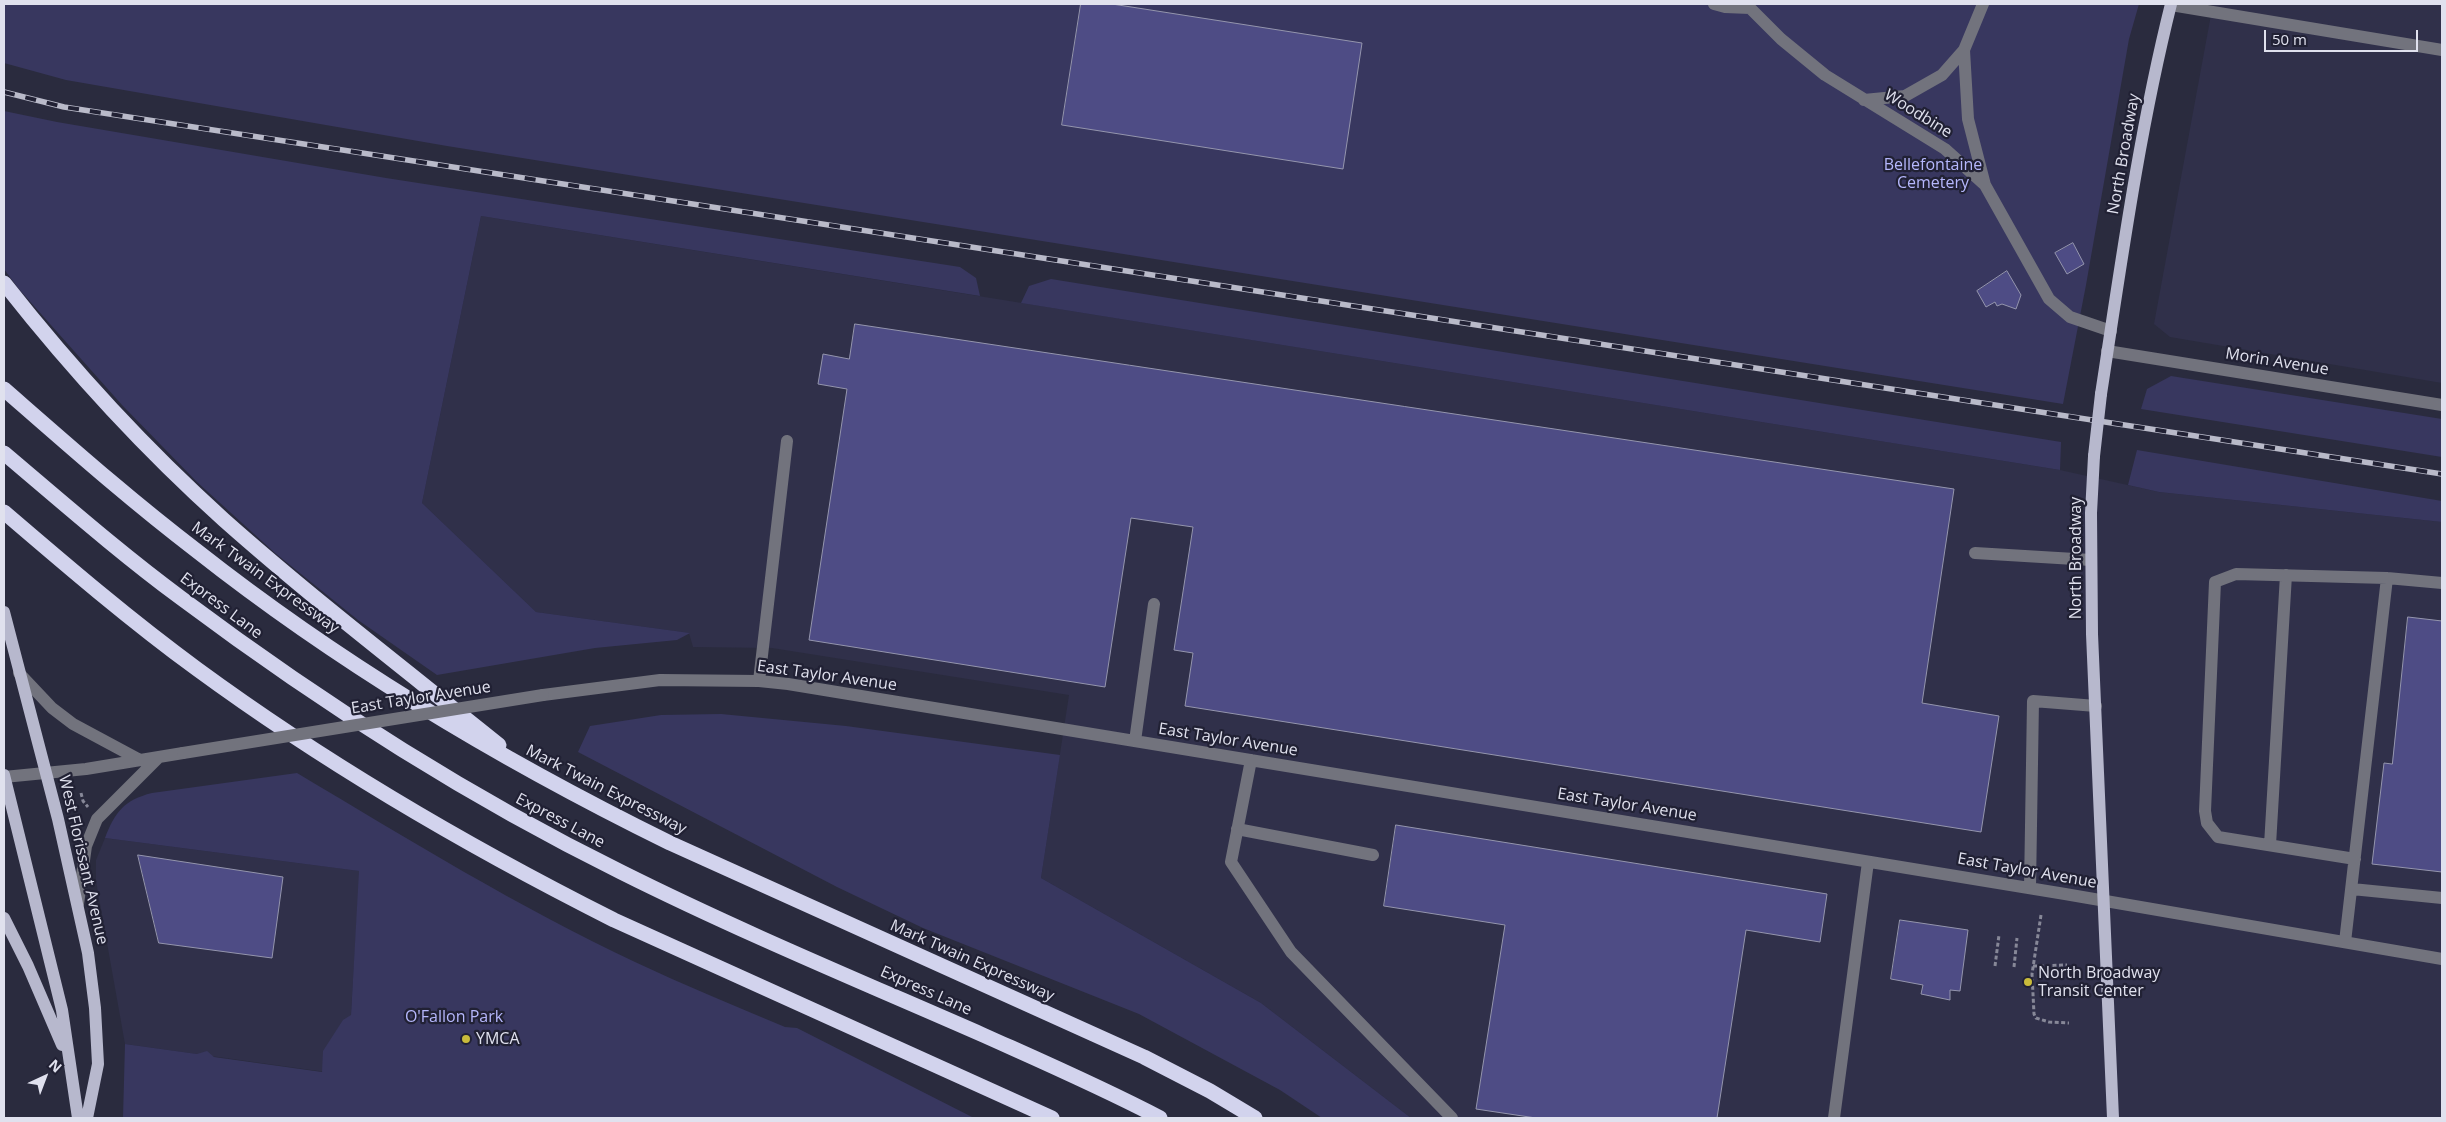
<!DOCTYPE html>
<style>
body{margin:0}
#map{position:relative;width:2446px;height:1122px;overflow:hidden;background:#2a2b3e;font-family:"Open Sans",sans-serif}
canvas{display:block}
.frame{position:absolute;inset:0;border:5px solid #e0e1ee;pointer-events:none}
.north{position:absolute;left:20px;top:1052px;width:50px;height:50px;-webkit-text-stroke:4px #212134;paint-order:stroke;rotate:43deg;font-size:14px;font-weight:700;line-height:20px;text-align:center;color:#e0e1ee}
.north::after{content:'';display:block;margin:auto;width:18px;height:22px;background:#e0e1ee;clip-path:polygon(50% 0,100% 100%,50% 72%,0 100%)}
.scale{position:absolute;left:2264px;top:30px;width:154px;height:22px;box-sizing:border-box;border:2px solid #e0e1ee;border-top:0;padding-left:6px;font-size:15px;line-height:18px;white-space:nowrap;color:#e0e1ee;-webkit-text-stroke:4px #212134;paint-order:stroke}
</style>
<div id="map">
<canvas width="2446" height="1122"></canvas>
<div class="frame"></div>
<div class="north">N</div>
<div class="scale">50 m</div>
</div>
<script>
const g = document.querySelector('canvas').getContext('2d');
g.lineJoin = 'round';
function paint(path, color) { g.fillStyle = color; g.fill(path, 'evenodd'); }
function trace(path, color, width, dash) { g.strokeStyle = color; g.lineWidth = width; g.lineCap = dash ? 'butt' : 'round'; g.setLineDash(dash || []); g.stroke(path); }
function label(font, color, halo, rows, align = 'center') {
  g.font = font + ' "Open Sans",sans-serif'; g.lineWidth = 4.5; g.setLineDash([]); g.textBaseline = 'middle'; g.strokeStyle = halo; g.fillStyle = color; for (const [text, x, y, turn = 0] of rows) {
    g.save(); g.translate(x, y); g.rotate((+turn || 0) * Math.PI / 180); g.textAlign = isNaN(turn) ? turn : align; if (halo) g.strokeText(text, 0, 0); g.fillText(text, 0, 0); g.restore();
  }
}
const built = new Path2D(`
 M 2213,4 L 2442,4 L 2442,383 L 2170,337 L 2154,324 Z
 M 481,216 L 2060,470 L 2159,492 L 2442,522 L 2442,1118 L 1411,1118 L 1261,1003 L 1041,878 L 1069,695 L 772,648 L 693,647 L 689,633 L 536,612 L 422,503 Z
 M 105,838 L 360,871 L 347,1075 L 125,1044 L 96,881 L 96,860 Z`);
const green = new Path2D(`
 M 4,4 L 2139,4 L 2129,39 L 2086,285 L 2063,404 L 447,146 L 66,80 L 4,63 Z
 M 4,111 L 57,122 L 386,178 L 960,267 L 976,278 L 980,296 L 481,216 L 422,503 L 536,612 L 690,633 L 677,640 L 595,648 L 437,675 L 358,620 L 275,553 L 197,482 L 122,405 L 18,288 L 4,269 Z
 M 1051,279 L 2061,442 L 2060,470 L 1021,303 L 1029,286 Z
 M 2171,376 L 2442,419 L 2442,457 L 2141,409 L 2147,389 Z
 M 2137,450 L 2442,501 L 2442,522 L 2159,492 L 2128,485 Z
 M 721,714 L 846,726 L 1060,755 L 1041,878 L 1261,1003 L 1411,1118 L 1322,1118 L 1280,1090 L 1139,1014 L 923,928 L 837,887 L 578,752 L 590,726 L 661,715 Z
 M 297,773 C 408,839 518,907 635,962 C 684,985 735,1006 785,1027 L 797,1028 L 974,1118 L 123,1118 L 125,1044 L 197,1054 L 207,1051 L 214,1057 L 322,1072 L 323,1051 L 343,1020 L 351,1015 L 359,871 L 105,838 C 115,812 124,800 152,793 Z`);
const building = new Path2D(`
 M 1081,4 L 1112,4 L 1362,43 L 1343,169 L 1062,125 Z
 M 2073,243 L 2084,264 L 2067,274 L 2055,253 Z
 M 2007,271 L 2021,295 L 2016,309 L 2002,304 L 1997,306 L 1995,302 L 1986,307 L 1977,291 Z
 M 855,324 L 1954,489 L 1922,703 L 1999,716 L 1981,832 L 1185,706 L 1193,653 L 1174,650 L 1193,527 L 1131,518 L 1105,687 L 809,640 L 847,389 L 818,384 L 823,354 L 849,359 Z
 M 2408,617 L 2442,621 L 2442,872 L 2372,864 L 2384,763 L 2392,764 Z
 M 1396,825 L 1827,894 L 1820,942 L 1746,930 L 1717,1118 L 1536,1118 L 1476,1109 L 1505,925 L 1384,906 Z
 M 138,855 L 283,877 L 272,958 L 159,943 Z
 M 1900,920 L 1968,930 L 1960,991 L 1950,990 L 1950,1000 L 1921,994 L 1923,985 L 1891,979 Z`);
const path = new Path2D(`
 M 81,793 L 83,801 L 88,807
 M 2041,915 L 2032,974 L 2034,1014 L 2036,1018 L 2049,1022 L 2069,1023
 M 1995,966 L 1999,935
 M 2033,966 L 2067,965
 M 2014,967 L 2017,938`);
const minor = new Path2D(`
 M 1714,4 L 1725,7 L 1750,8
 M 1746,4 L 1781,39 L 1825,75 L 1945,149 L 1985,185 L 2049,299 L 2070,317 L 2111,331
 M 1983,4 L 1964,50 L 1968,119 L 1985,185
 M 2171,5 L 2442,50
 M 1864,100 L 1905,96 L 1942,75 L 1964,50
 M 2107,351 L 2442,405
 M 1975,553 L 2091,560
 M 19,673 L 52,708 L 73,724 L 140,760
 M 759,681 L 787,441
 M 543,695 L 660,680 L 759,681 L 788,684 L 2065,894 L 2442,959
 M 1135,741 L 1154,604
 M 1251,760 L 1231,862 L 1291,952 L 1452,1118
 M 4,777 L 86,769 L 183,753
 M 1237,829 L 1373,855
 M 2270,845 L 2286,575
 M 2355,859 L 2218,837 L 2207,823 L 2205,811 L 2215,582 L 2236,574 L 2387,578 L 2442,583
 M 2030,888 L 2033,701 L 2096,706
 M 2352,889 L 2442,898
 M 78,904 L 86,846 L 97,819 L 159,757
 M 2345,942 L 2387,578
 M 1834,1118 L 1868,862`);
const major = new Path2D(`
 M 2101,394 C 2121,264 2139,132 2171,4
 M 2094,456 L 2091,513 L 2092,634 L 2113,1118
 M 4,612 L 58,819 L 88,953 L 95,1008 L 98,1064 L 87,1118
 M 4,775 L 62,1010 L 78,1118
 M 4,918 L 28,966 L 62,1045`);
const highway = new Path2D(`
 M 4,283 C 70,367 144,448 224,520 C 313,599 407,671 499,745
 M 4,389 C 67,444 130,500 197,551 C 343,666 503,761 670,843 L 1144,1057 L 1210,1091 L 1255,1118
 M 4,453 C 62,502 120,553 181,598 C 320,702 465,795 621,872 C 739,931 862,982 983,1035 C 1043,1062 1103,1088 1160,1118
 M 4,512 C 67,566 130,620 197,669 C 328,765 469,847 614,920 L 1052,1118`);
const rail = new Path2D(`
 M 4,92 L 64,107 L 2442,474`);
const minorBridge = new Path2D(`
 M 183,753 L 543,695`);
const majorBridge = new Path2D(`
 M 2094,456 L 2101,394`);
const markers = [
 [2028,982,5,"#c9bb3b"],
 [466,1039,5,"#c9bb3b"]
];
const streetNames = [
 ["Woodbine",1918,114,32],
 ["North Broadway",2124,154,-80],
 ["Morin Avenue",2277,362,9],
 ["North Broadway",2076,558,-90],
 ["Mark Twain Expressway",265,578,36],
 ["Express Lane",221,606,37],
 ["East Taylor Avenue",827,676,8],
 ["East Taylor Avenue",421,698,-9],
 ["East Taylor Avenue",1228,740,9],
 ["Mark Twain Expressway",606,790,27],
 ["East Taylor Avenue",1627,805,9],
 ["Express Lane",560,821,28],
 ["West Florissant Avenue",83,860,77],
 ["East Taylor Avenue",2027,871,10],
 ["Mark Twain Expressway",972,961,24],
 ["Express Lane",926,991,24]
];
const parkNames = [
 ["Bellefontaine",1933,165],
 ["Cemetery",1933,183],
 ["O'Fallon Park",454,1017]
];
const poiNames = [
 ["North Broadway",2038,973],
 ["Transit Center",2038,991],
 ["YMCA",476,1039]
];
paint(built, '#30304a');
paint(green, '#38375f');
paint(building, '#4e4c85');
trace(building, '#9495ad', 1);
trace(path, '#878898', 3, [4, 2.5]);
trace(minor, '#72737d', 12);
trace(major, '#b7b8cd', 12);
trace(highway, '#d2d3ed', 15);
trace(rail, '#b9bac9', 5.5);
trace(rail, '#212134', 4, [11]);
trace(minorBridge, '#72737d', 12);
trace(majorBridge, '#b7b8cd', 12);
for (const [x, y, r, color] of markers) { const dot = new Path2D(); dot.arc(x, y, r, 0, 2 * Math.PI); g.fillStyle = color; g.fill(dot); trace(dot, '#212134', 2); }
label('16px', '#e0e1ee', '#212134', streetNames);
label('16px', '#b5b7fc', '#212134', parkNames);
label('16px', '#e0e1ee', '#212134', poiNames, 'left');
</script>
